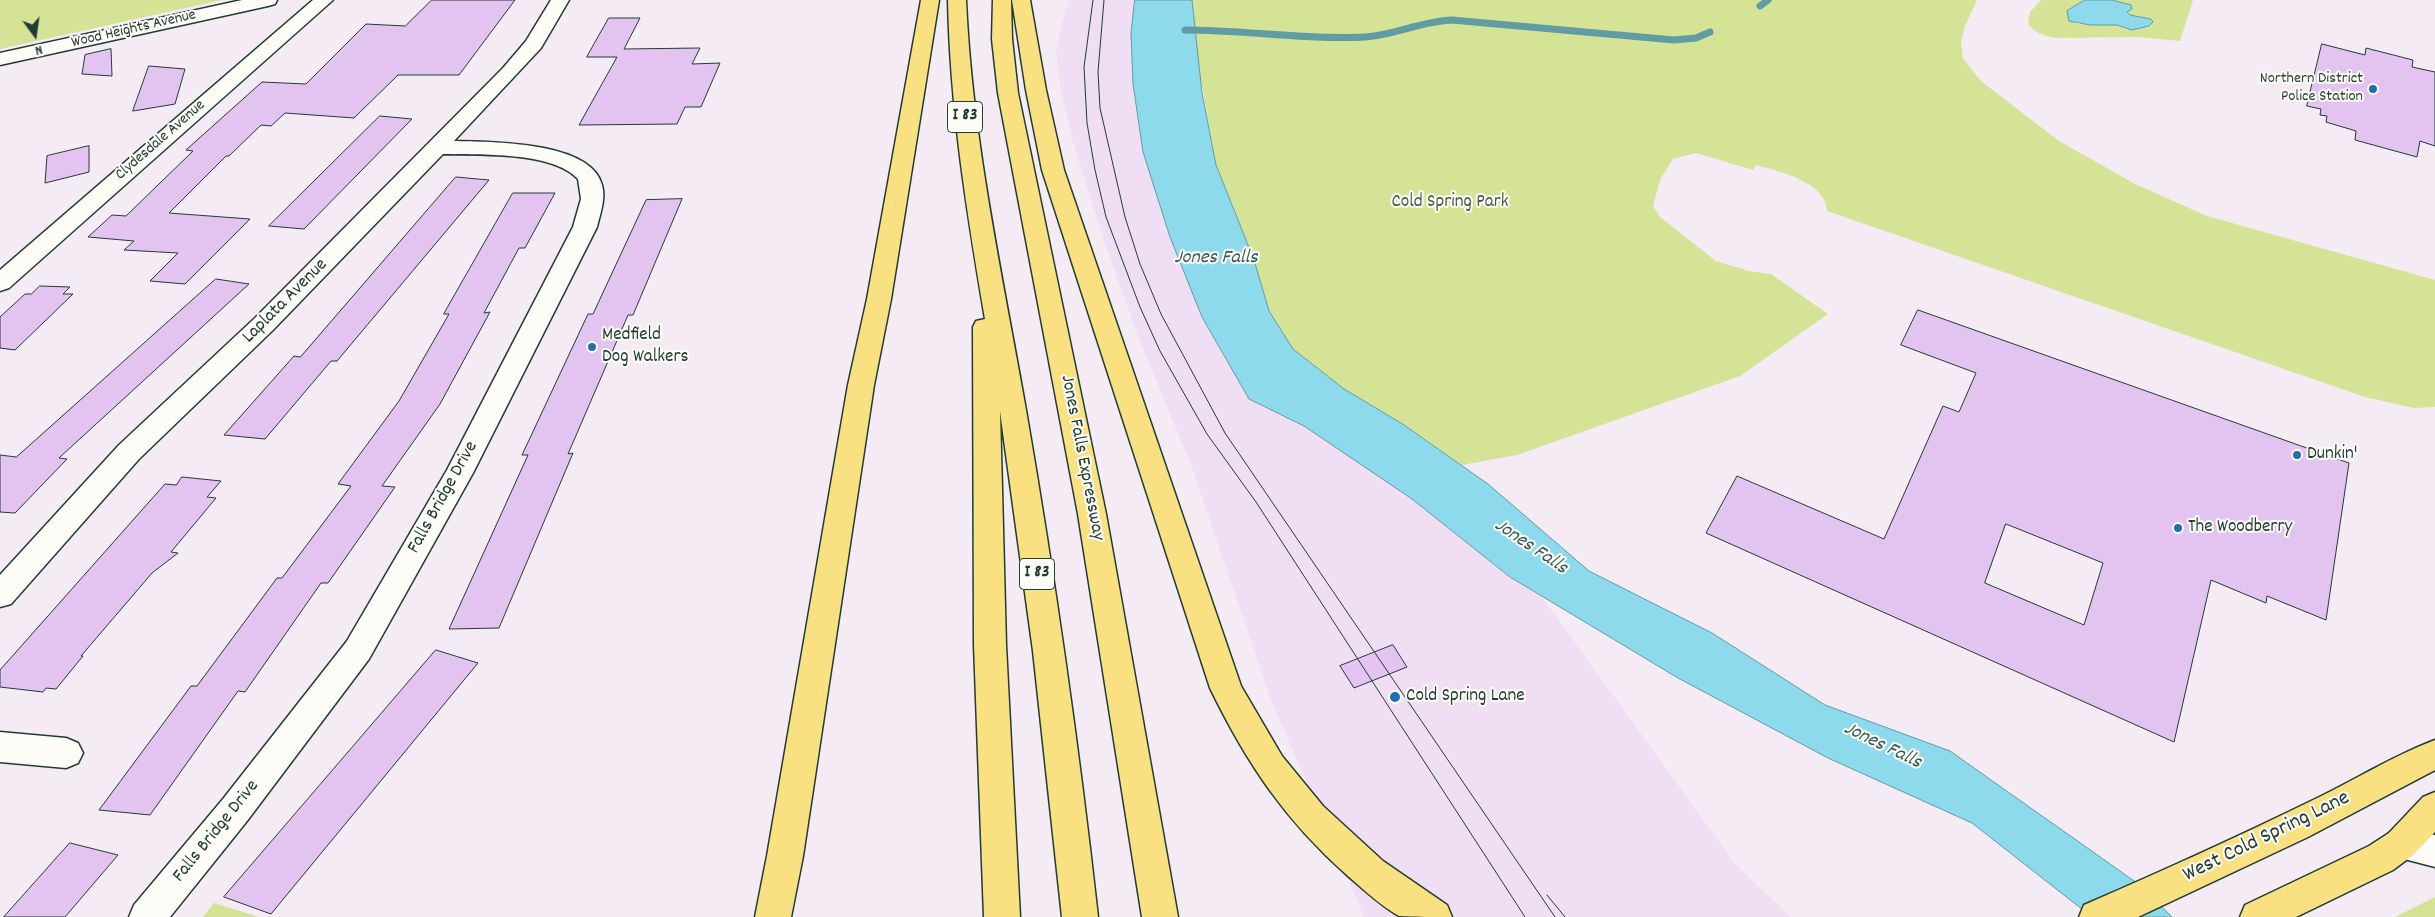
<!DOCTYPE html>
<style>
body{margin:0}
#map{position:relative;width:2435px;height:917px;overflow:hidden;background:#f5ebf5;font-family:Dekko,sans-serif}
canvas{display:block}
.north{position:absolute;left:10px;top:10px;width:50px;height:50px;-webkit-text-stroke:4px #fdfcf7;paint-order:stroke;rotate:166deg;font-size:14px;font-weight:700;line-height:20px;text-align:center;color:#1f3d34}
.north::after{content:'';display:block;margin:auto;width:18px;height:22px;background:#1f3d34;clip-path:polygon(50% 0,100% 100%,50% 72%,0 100%)}
</style>
<div id="map">
<canvas width="2435" height="917"></canvas>
<div class="north">N</div>
</div>
<script>
const g = document.querySelector('canvas').getContext('2d');
g.lineJoin = 'round';
function paint(path, color) { g.fillStyle = color; g.fill(path, 'evenodd'); }
function trace(path, color, width, dash) { g.strokeStyle = color; g.lineWidth = width; g.lineCap = dash ? 'butt' : 'round'; g.setLineDash(dash || []); g.stroke(path); }
function label(font, color, halo, rows, align = 'center') {
  g.font = font + ' Dekko,sans-serif'; g.lineWidth = 4; g.setLineDash([]); g.textBaseline = 'middle'; g.strokeStyle = halo; g.fillStyle = color; for (const [text, x, y, turn = 0] of rows) {
    g.save(); g.translate(x, y); g.rotate((+turn || 0) * Math.PI / 180); g.textAlign = isNaN(turn) ? turn : align; if (halo) g.strokeText(text, 0, 0); g.fillText(text, 0, 0); g.restore();
  }
}
const built = new Path2D(`
 M 1069,0 L 1135,0 L 1131,33 L 1133,84 L 1143,152 L 1170,237 L 1202,317 L 1249,399 L 1304,426 L 1412,499 L 1510,577 L 1542,597 L 1736,865 L 1791,917 L 1364,917 L 1271,700 L 1191,465 L 1139,339 L 1104,241 L 1073,143 L 1060,87 L 1056,51 L 1062,23 Z`);
const green = new Path2D(`
 M 0,0 L 222,0 L 0,49 Z
 M 1135,0 L 1977,0 L 1965,26 L 1961,41 L 1963,59 L 1981,81 L 2059,141 L 2135,184 L 2207,216 L 2435,280 L 2435,407 L 2414,408 L 2365,397 L 1827,211 C 1826,182 1779,171 1756,165 L 1753,170 L 1696,153 L 1673,159 L 1660,180 L 1653,206 L 1660,217 L 1716,261 L 1749,271 L 1771,274 L 1828,314 L 1740,376 L 1517,455 L 1462,465 L 1404,425 L 1344,389 L 1293,349 L 1269,311 L 1254,260 L 1216,165 L 1199,69 L 1131,33 Z
 M 2041,0 L 2085,0 L 2067,11 L 2076,24 L 2117,25 L 2132,30 L 2149,26 L 2151,19 L 2130,15 L 2122,2 L 2112,0 L 2193,0 L 2180,41 L 2139,37 L 2056,38 C 2046,36 2032,33 2028,22 L 2030,12 Z
 M 2435,897 L 2435,917 L 2395,917 Z
 M 214,903 L 259,917 L 203,917 Z`);
const water = new Path2D(`
 M 1135,0 L 1192,0 L 1202,93 L 1216,165 L 1254,260 L 1269,311 L 1293,349 L 1344,389 L 1404,425 L 1488,484 L 1589,571 L 1712,633 L 1825,705 L 1950,751 L 2137,883 L 2172,917 L 2092,917 L 1972,823 L 1828,758 L 1678,678 L 1510,577 L 1412,499 L 1304,426 L 1249,399 L 1202,317 L 1170,237 L 1143,152 L 1133,84 L 1131,33 Z
 M 2085,0 L 2112,0 L 2131,5 L 2132,9 L 2127,12 L 2130,15 L 2151,19 L 2153,22 L 2149,26 L 2132,30 L 2117,25 L 2090,25 L 2069,21 L 2067,11 Z`);
const stream = new Path2D(`
 M 1760,6 L 1768,0
 M 1185,30 C 1245,30 1305,40 1366,37 C 1395,35 1422,21 1452,20 L 1674,40 L 1696,38 L 1710,32`);
const building = new Path2D(`
 M 432,0 L 515,0 L 459,75 L 398,75 L 354,118 L 285,113 L 271,126 L 261,125 L 229,156 L 226,156 L 169,213 L 250,219 L 185,284 L 150,281 L 178,253 L 124,250 L 134,241 L 88,237 L 112,215 L 126,216 L 193,151 L 186,150 L 262,82 L 306,84 L 366,24 L 405,26 Z
 M 609,18 L 640,18 L 624,49 L 700,48 L 692,64 L 720,63 L 701,107 L 685,107 L 677,124 L 579,125 L 617,57 L 587,57 Z
 M 2322,44 L 2365,55 L 2366,48 L 2413,60 L 2412,67 L 2435,72 L 2435,146 L 2420,141 L 2417,157 L 2355,140 L 2356,131 L 2326,122 L 2327,116 L 2320,115 L 2321,109 L 2307,106 Z
 M 111,49 L 112,76 L 82,74 L 85,55 Z
 M 149,66 L 185,69 L 175,104 L 133,111 Z
 M 380,116 L 412,119 L 304,229 L 269,226 Z
 M 89,146 L 89,172 L 45,183 L 47,156 Z
 M 456,177 L 489,180 L 337,361 L 331,361 L 265,439 L 224,435 L 294,356 L 300,357 Z
 M 513,193 L 555,193 L 525,248 L 519,248 L 484,313 L 490,312 L 440,404 L 382,486 L 395,487 L 328,583 L 321,583 L 245,692 L 238,691 L 150,815 L 99,810 L 191,686 L 197,686 L 277,578 L 282,578 L 351,486 L 338,484 L 399,401 L 449,314 L 444,314 Z
 M 682,199 L 633,315 L 628,315 L 568,454 L 573,453 L 499,628 L 449,629 L 528,455 L 522,455 L 588,314 L 593,314 L 646,200 Z
 M 216,279 L 249,284 L 59,458 L 67,459 L 15,513 L 0,512 L 0,455 L 16,457 Z
 M 40,286 L 70,287 L 63,294 L 73,294 L 15,350 L 0,348 L 0,317 L 25,294 L 31,294 Z
 M 1918,310 L 2349,463 L 2326,620 L 2267,596 L 2266,603 L 2211,580 L 2174,742 L 1706,533 L 1737,476 L 1884,539 L 1943,406 L 1959,412 L 1976,373 L 1901,345 ZM 2006,524 L 2103,563 L 2084,625 L 1985,583 Z
 M 182,477 L 221,481 L 207,497 L 216,498 L 171,552 L 178,553 L 152,573 L 81,656 L 83,656 L 56,689 L 46,688 L 43,692 L 0,687 L 0,670 L 165,484 L 176,485 Z
 M 1393,645 L 1407,667 L 1354,688 L 1340,666 Z
 M 436,650 L 478,663 L 271,914 L 224,897 Z
 M 70,843 L 118,855 L 65,917 L 4,917 Z`);
const street = new Path2D(`
 M 242,0 L 277,0 L 275,4 L 268,6 L 0,65 L 0,53 Z
 M 313,0 L 333,0 L 9,288 L 0,291 L 0,270 Z
 M 551,0 L 569,0 L 541,48 L 454,141 C 491,142 591,141 602,185 C 606,199 600,214 597,227 L 473,473 L 369,659 L 247,821 L 170,917 L 129,917 L 134,905 L 223,799 L 347,641 L 447,470 L 573,227 L 581,199 L 578,179 C 552,151 479,155 443,154 L 273,330 L 139,459 L 11,604 L 0,607 L 0,575 L 119,445 L 255,318 L 503,68 L 526,41 Z
 M 0,732 L 66,738 L 78,743 L 83,753 L 78,763 L 66,768 L 0,762 Z
 M 2401,828 L 2435,835 L 2435,867 L 2389,855 L 2384,844 L 2389,833 Z`);
const primary = new Path2D(`
 M 2435,740 L 2435,770 L 2308,837 L 2138,917 L 2079,917 L 2084,905 C 2160,872 2235,838 2309,802 C 2352,782 2390,757 2435,740 Z
 M 2435,792 L 2435,832 L 2413,855 L 2393,870 L 2296,917 L 2240,917 L 2245,905 L 2369,846 L 2389,833 L 2423,797 Z`);
const highway = new Path2D(`
 M 921,0 L 939,0 L 891,299 L 874,385 L 803,856 L 791,917 L 755,917 L 767,856 L 848,385 L 867,299 Z
 M 948,0 L 966,0 C 972,139 1002,273 1026,410 C 1055,578 1079,747 1098,917 L 1062,917 L 1033,651 L 1000,411 L 1006,645 L 1020,917 L 984,917 L 974,645 L 973,327 L 976,321 L 985,319 C 967,213 950,108 948,0 Z
 M 993,0 L 1011,0 L 1012,39 L 1018,93 L 1106,514 L 1178,917 L 1142,917 L 1078,514 L 998,93 L 992,39 Z
 M 1012,0 L 1030,0 L 1046,90 L 1064,170 L 1241,686 L 1282,756 L 1323,806 L 1383,861 L 1447,905 L 1452,917 C 1440,917 1409,917 1399,916 C 1381,906 1364,890 1348,876 C 1285,820 1247,764 1210,688 L 1042,170 L 1026,90 Z`);
const tram = new Path2D(`
 M 1093,0 L 1084,67 L 1087,123 L 1095,170 L 1106,217 L 1140,307 L 1160,351 L 1207,434 L 1256,502 L 1525,917
 M 1104,0 L 1098,72 L 1100,108 L 1125,217 L 1140,264 L 1161,314 L 1225,433 L 1555,917
 M 1547,895 L 1565,917`);
const markers = [
 [2373,89,5,"#1f6fb2"],
 [592,347,5,"#1f6fb2"],
 [2297,455,5,"#1f6fb2"],
 [2178,528,5,"#1f6fb2"],
 [1395,697,6,"#1f6fb2"]
];
const farStreetnames = [
 ["Wood Heights Avenue",134,30,-13],
 ["Clydesdale Avenue",161,141,-41]
];
const farPoinames = [
 ["Northern District",2363,80],
 ["Police Station",2363,98]
];
const shields = [
 [965,117,35],
 [1037,574,35]
];
const shieldNames = [
 ["I 83",965,117],
 ["I 83",1037,574]
];
const parkNames = [
 ["Cold Spring Park",1450,203]
];
const streetNames = [
 ["Laplata Avenue",286,302,-45],
 ["Jones Falls Expressway",1081,458,79],
 ["Falls Bridge Drive",444,498,-61],
 ["Falls Bridge Drive",217,832,-51]
];
const poiNames = [
 ["Medfield",602,336],
 ["Dog Walkers",602,358],
 ["Dunkin'",2307,455],
 ["The Woodberry",2188,528],
 ["Cold Spring Lane",1406,697]
];
const waterNames = [
 ["Jones Falls",1216,259],
 ["Jones Falls",1530,548,34],
 ["Jones Falls",1882,747,26]
];
const nearStreetnames = [
 ["West Cold Spring Lane",2267,838,-26]
];
paint(built, '#f0dff4');
paint(green, '#d5e396');
paint(water, '#8ddaed');
trace(water, '#619ba3', 1);
trace(stream, '#619ba3', 7);
paint(building, '#e3c3f0');
trace(building, '#1f3d34', 1);
trace(street, '#1f3d34', 3);
trace(primary, '#1f3d34', 3);
trace(highway, '#1f3d34', 3);
paint(street, '#fdfcf7');
paint(primary, '#f9e181');
paint(highway, '#f9e181');
trace(tram, '#1f3d34', 1);
for (const [x, y, r, color] of markers) { const dot = new Path2D(); dot.arc(x, y, r, 0, 2 * Math.PI); g.fillStyle = color; g.fill(dot); trace(dot, '#fdfcf7', 2); }
label('16px', '#1f3d34', '#fdfcf7', farStreetnames);
label('16px', '#1f3d34', '#fdfcf7', farPoinames, 'right');
for (const [x, y, w] of shields) { const box = new Path2D(); box.roundRect(x - w / 2, y - 15.5, w, 31, 4); g.fillStyle = '#fdfcf7'; g.fill(box); trace(box, '#1f3d34', 1); }
label('bold 18px', '#1f3d34', null, shieldNames);
label('19px', '#435e48', '#fdfcf7', parkNames);
label('19px', '#1f3d34', '#fdfcf7', streetNames);
label('19px', '#1f3d34', '#fdfcf7', poiNames, 'left');
label('italic 20px', '#355c59', '#fdfcf7', waterNames);
label('22px', '#1f3d34', '#fdfcf7', nearStreetnames);
</script>
